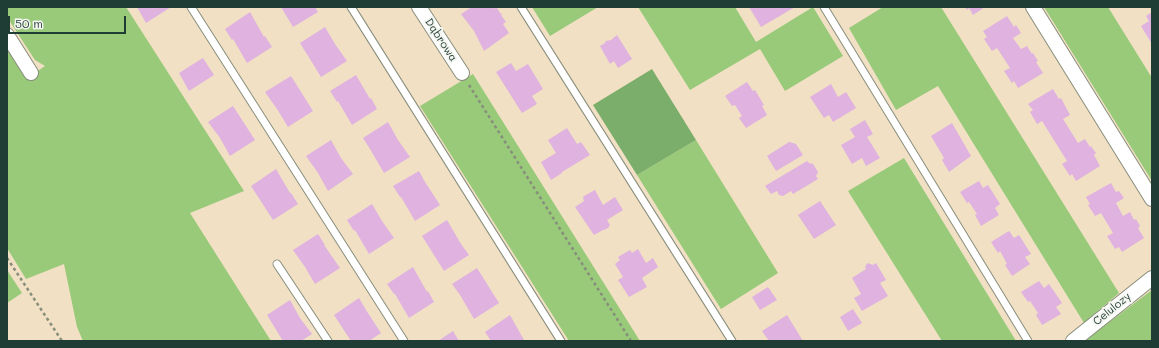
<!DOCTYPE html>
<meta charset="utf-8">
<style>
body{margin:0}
#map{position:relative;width:1159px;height:348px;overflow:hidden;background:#f1e0c4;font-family:Mali,sans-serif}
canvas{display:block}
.frame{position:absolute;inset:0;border:8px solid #1f3d34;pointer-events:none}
.scale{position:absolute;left:8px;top:16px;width:118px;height:18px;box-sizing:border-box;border:2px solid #1f3d34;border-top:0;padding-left:5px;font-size:12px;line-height:14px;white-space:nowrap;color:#1f3d34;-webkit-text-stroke:3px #f6f6f2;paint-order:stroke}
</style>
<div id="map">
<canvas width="1159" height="348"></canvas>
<div class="frame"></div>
<div class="scale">50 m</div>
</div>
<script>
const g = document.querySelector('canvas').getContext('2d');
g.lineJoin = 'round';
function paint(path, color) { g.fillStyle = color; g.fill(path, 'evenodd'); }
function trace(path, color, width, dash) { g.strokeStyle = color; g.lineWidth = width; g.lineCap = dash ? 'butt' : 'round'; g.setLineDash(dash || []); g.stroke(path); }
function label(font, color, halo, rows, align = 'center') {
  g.font = font + ' Mali,sans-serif'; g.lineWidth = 4; g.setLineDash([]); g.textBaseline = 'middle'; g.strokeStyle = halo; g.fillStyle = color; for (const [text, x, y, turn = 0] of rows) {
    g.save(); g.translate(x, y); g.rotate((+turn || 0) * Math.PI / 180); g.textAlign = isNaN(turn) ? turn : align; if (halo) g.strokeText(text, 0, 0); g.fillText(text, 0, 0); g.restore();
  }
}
const green = new Path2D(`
 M 7,7 L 126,7 L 244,191 L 190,213 L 271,341 L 83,341 L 77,327 L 64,264 L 26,279 L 7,248 L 7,44 L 29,77 L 45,66 L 35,60 L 7,17 Z
 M 532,7 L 598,7 L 550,36 Z
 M 638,7 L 735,7 L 756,42 L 813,7 L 843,56 L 785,91 L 760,49 L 690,90 Z
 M 883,7 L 941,7 L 1119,293 L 1084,323 L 938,86 L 896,110 L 849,28 Z
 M 1044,7 L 1108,7 L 1152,78 L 1152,181 Z
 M 473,74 L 640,341 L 569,341 L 420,106 Z
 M 696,140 L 778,273 L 721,309 L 637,175 Z
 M 904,158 L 1016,341 L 942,341 L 848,191 Z
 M 7,270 L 22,293 L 7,303 Z
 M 1152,290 L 1152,341 L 1084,341 Z`);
const forest = new Path2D(`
 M 652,69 L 696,140 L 637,175 L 593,105 Z`);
const building = new Path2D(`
 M 137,7 L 171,7 L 146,23 Z
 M 281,7 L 315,7 L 318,12 L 293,27 Z
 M 472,7 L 493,7 L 494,9 L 496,7 L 501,14 L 503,14 L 501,15 L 506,22 L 503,24 L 509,33 L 484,51 L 474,31 L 461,14 Z
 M 749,7 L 795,7 L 761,27 Z
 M 965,7 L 985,7 L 973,15 L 969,8 L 967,10 Z
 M 250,12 L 264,37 L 265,36 L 272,47 L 247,63 L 233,39 L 232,40 L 225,29 Z
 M 1152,12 L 1152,44 L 1141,26 L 1149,21 L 1146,16 Z
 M 1007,16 L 1014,27 L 1016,25 L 1021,33 L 1013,38 L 1021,49 L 1027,46 L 1032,54 L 1033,53 L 1038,61 L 1036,62 L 1043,73 L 1018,88 L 1014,81 L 1012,83 L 1004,71 L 1010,68 L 997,48 L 992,51 L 984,39 L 987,37 L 983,31 Z
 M 325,27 L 335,44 L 347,61 L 321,77 L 300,43 Z
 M 617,35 L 632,59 L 618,68 L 614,61 L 610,64 L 600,46 L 605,43 L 606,41 L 611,40 Z
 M 203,58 L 214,75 L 189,91 L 179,73 Z
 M 511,63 L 516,71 L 528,64 L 543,89 L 532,96 L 537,104 L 522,113 L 496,72 Z
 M 356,75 L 370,99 L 371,98 L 377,109 L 352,125 L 338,101 L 337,102 L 330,91 Z
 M 291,76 L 313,111 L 288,127 L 277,109 L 265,92 Z
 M 747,82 L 753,91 L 755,90 L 764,105 L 762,106 L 767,115 L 746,128 L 739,118 L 742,116 L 735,105 L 732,106 L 725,96 Z
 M 831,84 L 838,97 L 846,92 L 856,108 L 833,122 L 829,115 L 824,118 L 810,97 Z
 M 1053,89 L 1059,99 L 1061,98 L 1070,115 L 1063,119 L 1078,143 L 1085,139 L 1090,147 L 1091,146 L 1096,153 L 1094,155 L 1100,166 L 1076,181 L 1072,174 L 1070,176 L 1062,164 L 1067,161 L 1042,121 L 1037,124 L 1030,112 L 1033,110 L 1028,104 Z
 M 233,106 L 255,140 L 230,156 L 220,138 L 208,122 Z
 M 865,120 L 873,134 L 867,137 L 880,158 L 866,166 L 862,158 L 852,164 L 841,145 L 855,137 L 850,129 Z
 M 388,122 L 398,140 L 410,157 L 384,173 L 370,149 L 363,138 Z
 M 952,123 L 971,156 L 949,172 L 942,160 L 944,158 L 931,136 Z
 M 567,128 L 577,144 L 581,142 L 590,155 L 562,172 L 562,173 L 551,180 L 541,162 L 556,153 L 548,140 Z
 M 331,140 L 341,158 L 353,174 L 328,191 L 318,173 L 306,156 Z
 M 789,142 L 796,144 L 803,155 L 776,171 L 767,156 Z
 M 807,161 L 809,163 L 813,164 L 818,172 L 816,176 L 818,179 L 793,194 L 791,191 L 783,196 L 779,195 L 777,191 L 771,194 L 765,186 Z
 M 276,169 L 290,193 L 291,193 L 298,204 L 273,220 L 251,186 Z
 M 419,171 L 425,182 L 440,205 L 415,221 L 401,197 L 400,197 L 393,186 Z
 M 979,181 L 983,188 L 988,185 L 1000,204 L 995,208 L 999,215 L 981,226 L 975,215 L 977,214 L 969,202 L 967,203 L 960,192 Z
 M 1111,183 L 1116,192 L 1119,191 L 1124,198 L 1116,203 L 1123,216 L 1130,212 L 1134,220 L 1136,219 L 1140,226 L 1138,228 L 1144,238 L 1122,252 L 1119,247 L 1115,249 L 1107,236 L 1113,233 L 1101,213 L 1095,216 L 1088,205 L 1090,204 L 1086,197 Z
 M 595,190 L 603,205 L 615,197 L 623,210 L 607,220 L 610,225 L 608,228 L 604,230 L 603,230 L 594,235 L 575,207 L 584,201 L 583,198 L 584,196 Z
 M 820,201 L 836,225 L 814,239 L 798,215 Z
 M 372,204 L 382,221 L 394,238 L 369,254 L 355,230 L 354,231 L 347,220 Z
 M 447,220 L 461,244 L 469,255 L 444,271 L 422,236 Z
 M 1009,231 L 1014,238 L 1019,235 L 1031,254 L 1025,257 L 1030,264 L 1012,276 L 1005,265 L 1007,264 L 1000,251 L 998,253 L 991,242 Z
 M 318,234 L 325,245 L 324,245 L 340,268 L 315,284 L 305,267 L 293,250 Z
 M 638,249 L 646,263 L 653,258 L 658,267 L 642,278 L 647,287 L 629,297 L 618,280 L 623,277 L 615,264 L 620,260 L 618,257 L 630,250 L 632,253 Z
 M 868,263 L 873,265 L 876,263 L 886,280 L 880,283 L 888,296 L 862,311 L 854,298 L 861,294 L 852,278 L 866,269 L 865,267 L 866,265 Z
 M 413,267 L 427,292 L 428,291 L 434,302 L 409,318 L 395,294 L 394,294 L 387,284 Z
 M 477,268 L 499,303 L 474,319 L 460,295 L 452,284 Z
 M 1039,281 L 1044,288 L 1049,284 L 1062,303 L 1056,307 L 1061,314 L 1042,325 L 1036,315 L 1038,313 L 1030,301 L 1028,302 L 1021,292 Z
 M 768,287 L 777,300 L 760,310 L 752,297 Z
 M 359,298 L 366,310 L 381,333 L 369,341 L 351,341 L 334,315 Z
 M 290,300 L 300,318 L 312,334 L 301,341 L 283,341 L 267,315 Z
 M 853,309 L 862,323 L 848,331 L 840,317 Z
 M 510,315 L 524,340 L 526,341 L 491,341 L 485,332 Z
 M 787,315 L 803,341 L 769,341 L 762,331 Z
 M 453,331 L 459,341 L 438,341 Z`);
const path = new Path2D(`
 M 469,85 L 631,341
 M 7,258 L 62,341`);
const service = new Path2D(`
 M 191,7 L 404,341
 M 351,7 L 561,341
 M 521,7 L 732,341
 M 824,7 L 1028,341
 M 277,264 L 328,341`);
const minor = new Path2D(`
 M 419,7 L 462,73
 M 1033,7 L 1152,199
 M 7,35 L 31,73
 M 1073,341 L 1152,278`);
const streetNames = [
 ["Dąbrowa",441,40,57],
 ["Celulozy",1112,309,-39]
];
paint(green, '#98ca7a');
paint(forest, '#7aae6a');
paint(building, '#dfb2e0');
trace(service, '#888e7c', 9);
trace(minor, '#888e7c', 16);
trace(path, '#888e7c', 2.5, [3, 3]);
trace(service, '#fff', 7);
trace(minor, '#fff', 14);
label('11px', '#1f3d34', '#f6f6f2', streetNames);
</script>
